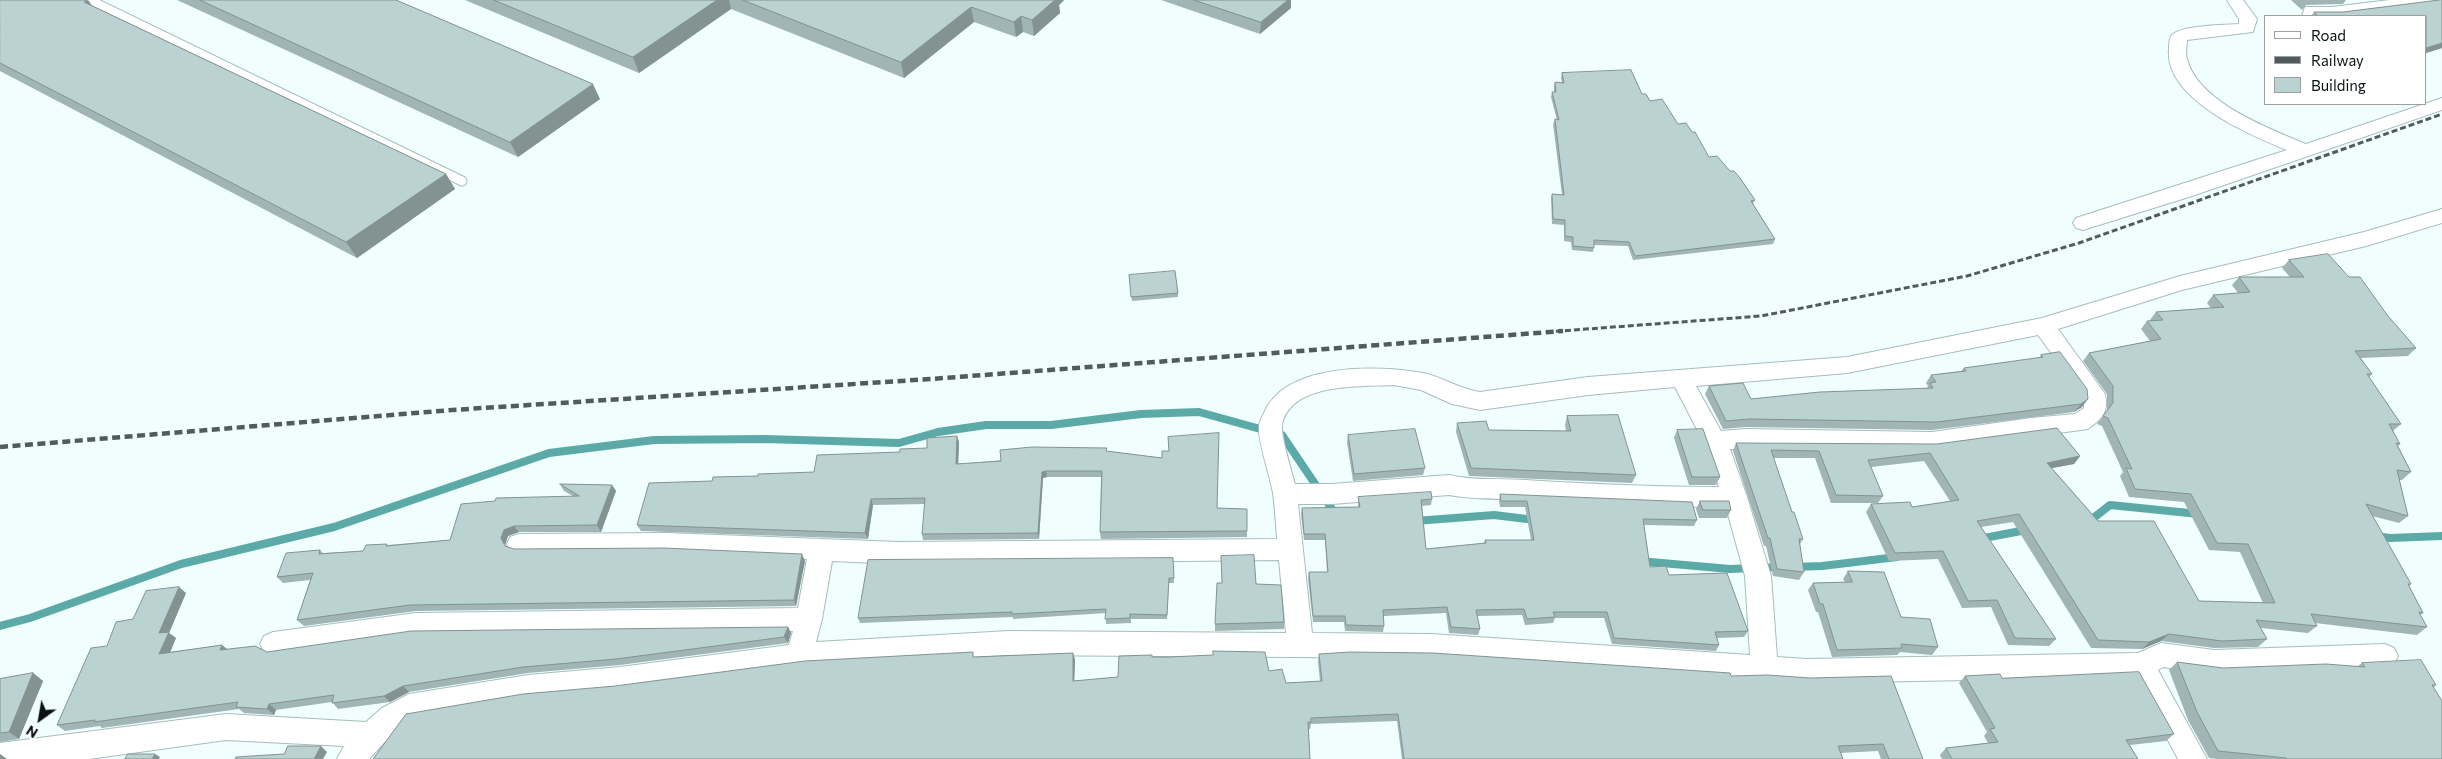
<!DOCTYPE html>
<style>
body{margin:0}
#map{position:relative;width:2442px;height:759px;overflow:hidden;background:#f0fefe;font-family:Commissioner,sans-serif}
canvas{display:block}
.legend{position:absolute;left:2264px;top:15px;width:162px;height:90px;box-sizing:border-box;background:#fff;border:1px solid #9da0a0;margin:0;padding:6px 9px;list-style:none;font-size:15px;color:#091111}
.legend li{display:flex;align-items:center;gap:10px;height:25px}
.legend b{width:25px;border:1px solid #9da0a0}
.north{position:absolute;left:15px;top:694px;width:50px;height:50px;-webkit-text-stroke:4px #fff;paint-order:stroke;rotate:212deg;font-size:14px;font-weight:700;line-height:20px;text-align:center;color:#091111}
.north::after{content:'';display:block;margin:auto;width:18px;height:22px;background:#091111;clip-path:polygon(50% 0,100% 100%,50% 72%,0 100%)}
</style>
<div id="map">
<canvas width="2442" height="759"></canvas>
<ul class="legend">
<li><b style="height:6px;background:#fff"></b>Road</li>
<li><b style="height:6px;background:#515b5b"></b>Railway</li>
<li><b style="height:14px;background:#bad2d1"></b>Building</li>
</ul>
<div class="north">N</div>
</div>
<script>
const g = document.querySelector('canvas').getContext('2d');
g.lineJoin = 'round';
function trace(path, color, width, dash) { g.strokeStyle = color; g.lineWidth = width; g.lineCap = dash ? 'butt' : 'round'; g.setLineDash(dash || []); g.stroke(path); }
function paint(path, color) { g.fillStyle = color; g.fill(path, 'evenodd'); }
const stream = new Path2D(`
 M 1415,521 L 1494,515 L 1535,520
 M 2087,523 L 2110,505 L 2199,514
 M 2374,536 L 2390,538 L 2442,536
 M 1979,539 L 2026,530
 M 1639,561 L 1730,569 L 1780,567
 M 1794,567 L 1822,566 L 1897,557
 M 0,626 L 30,618 L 181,564 L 334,527 L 549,453 L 654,440 L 765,439 L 899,443 L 938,432 L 986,425 L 1051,425 L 1141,414 L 1199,412 L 1282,435 L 1334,512 L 1339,513`);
const service = new Path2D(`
 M 89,0 L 462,181`);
const minor = new Path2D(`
 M 2227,0 L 2243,0 L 2257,19 L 2253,32 L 2187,40 C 2187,46 2185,53 2187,59 C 2198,102 2268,128 2306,144 L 2442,98 L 2442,110 L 2192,196 L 2083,230 L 2076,228 L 2073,223 L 2076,218 L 2287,150 C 2250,135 2164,99 2169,49 C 2169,45 2169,38 2172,35 C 2181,25 2225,25 2239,24 L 2239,19 Z
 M 2390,0 L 2440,0 L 2438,4 L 2432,5 L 2339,16 L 2302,16 L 2305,7 L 2332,7 Z
 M 2442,209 L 2442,223 L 2366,246 L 2182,290 L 2058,329 L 2105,394 C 2109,412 2102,419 2088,429 L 1932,450 L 1730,449 L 1747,497 L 1771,576 L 1777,657 L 1806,659 L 2138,653 L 2161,643 L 2214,650 L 2385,644 L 2394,648 L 2398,656 L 2394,664 L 2385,668 L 2214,674 L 2163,667 L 2158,670 L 2207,759 L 2178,759 L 2134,677 L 1806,683 L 1431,658 L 1009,655 L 808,666 L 620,691 L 528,699 L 412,719 L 394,732 L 369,759 L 337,759 L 344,746 L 226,740 L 89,759 L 0,759 L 0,743 L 226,714 L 366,722 L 382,708 L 409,694 L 528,675 L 620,667 L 789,645 L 793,631 L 416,635 L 273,656 L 264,652 L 260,644 L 264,636 L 273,632 L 416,613 L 798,608 L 807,559 L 667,553 L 519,554 L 510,551 L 507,544 L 510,537 L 519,534 L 667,533 L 899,542 L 1277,539 C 1276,524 1275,508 1273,493 C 1270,476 1258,442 1259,427 C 1259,422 1262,417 1264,413 C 1285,362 1379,365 1423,373 C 1443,377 1459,389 1480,392 L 1588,377 L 1847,357 L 2042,318 L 2180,276 L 2364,232 ZM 2038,335 L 2083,396 L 2084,408 L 2075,414 L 2031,418 L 1932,432 L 1745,429 L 1721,431 L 1696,386 L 1847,373 ZM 1394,385 L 1421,390 L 1452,404 L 1480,410 L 1588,395 L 1675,387 L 1703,441 L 1719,487 C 1654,487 1590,484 1525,480 C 1499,478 1474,481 1449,475 L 1332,484 L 1295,484 C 1292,473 1280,433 1282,424 C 1292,382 1361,387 1394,385 ZM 1449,495 C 1474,500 1500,498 1526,500 C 1592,504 1659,507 1726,507 L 1745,576 L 1750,655 L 1431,634 L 1312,633 L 1298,504 L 1332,504 ZM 1279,560 L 1286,633 L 1009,631 L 816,642 L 822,619 L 832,561 L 899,564 Z`);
const railFar1 = new Path2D(`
 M 1547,332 L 1761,316 L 1967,276 L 2079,243 L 2442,114`);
const rail = new Path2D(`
 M 0,447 L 452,410 L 931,379 L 1563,331`);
const wall = new Path2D(`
 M 0,0 L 91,5 L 446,174 L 455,189 L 357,258 L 0,71 Z
 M 177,0 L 396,0 L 600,99 L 518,157 Z
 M 465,0 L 1064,0 L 1059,5 L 1060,13 L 1034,36 L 1023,32 L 1016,37 L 974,22 L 904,78 L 731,9 L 639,73 Z
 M 1161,0 L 1291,0 L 1291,8 L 1260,34 Z
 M 2291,0 L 2346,0 L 2343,4 L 2306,5 L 2302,10 Z
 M 2442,0 L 2442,48 L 2426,53 L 2426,16 L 2311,16 L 2314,12 L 2343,12 Z
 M 1562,73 L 1642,94 L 1678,124 L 1709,157 L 1755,200 L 1753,204 L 1775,239 L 1773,244 L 1633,260 L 1628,246 L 1594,245 L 1593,252 L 1572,250 L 1571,242 L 1564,241 L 1564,225 L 1552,224 L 1551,198 L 1552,194 L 1562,195 L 1553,124 L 1555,119 L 1557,120 L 1551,97 L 1552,92 L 1554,92 L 1554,86 L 1555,82 L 1562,83 L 1561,78 Z
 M 2289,260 L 2349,277 L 2388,316 L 2416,348 L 2408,356 L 2361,358 L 2372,374 L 2369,377 L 2401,424 L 2393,431 L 2400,444 L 2398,446 L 2411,472 L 2402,480 L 2399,480 L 2408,516 L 2399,523 L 2372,516 L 2411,584 L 2409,586 L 2423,613 L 2420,615 L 2427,627 L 2417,635 L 2315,623 L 2317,626 L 2308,633 L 2261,628 L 2267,639 L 2258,647 L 2214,648 L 2161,641 L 2142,649 L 2091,648 L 2013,522 L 1981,527 L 2056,639 L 2049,646 L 2008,645 L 1991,607 L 1962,608 L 1938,559 L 1889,561 L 1866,512 L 1871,504 L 1912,507 L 1950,501 L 1924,461 L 1871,467 L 1883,496 L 1878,503 L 1831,503 L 1815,458 L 1773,458 L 1792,512 L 1803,539 L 1800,544 L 1804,572 L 1799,580 L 1773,576 L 1766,546 L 1764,546 L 1733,451 L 1736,443 L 2080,456 L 2074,464 L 2052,468 L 2098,521 L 2199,601 L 2263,603 L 2240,552 L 2209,550 L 2184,502 L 2129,497 L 2120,476 L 2123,472 L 2102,426 L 2097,424 L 2107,411 L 2107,394 L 2083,361 L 2089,353 L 2150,341 L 2141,329 L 2147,321 L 2150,321 L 2150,320 L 2156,312 L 2211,308 L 2207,303 L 2213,295 L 2238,293 L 2232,285 L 2239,277 L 2290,277 L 2282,268 Z
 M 1129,275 L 1178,293 L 1178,297 L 1132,301 Z
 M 2060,352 L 2082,407 L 2074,412 L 1932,430 L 1745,427 L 1723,429 L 1705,394 L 1709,386 L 1751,399 L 1927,388 L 1928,386 L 1926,383 L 1931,375 L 1961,371 L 1964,368 L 2039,358 L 2041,355 Z
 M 1567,416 L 1636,475 L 1632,483 L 1469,476 L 1456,432 L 1457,423 L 1489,430 L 1566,431 L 1565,425 Z
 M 1677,430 L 1720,477 L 1716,485 L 1689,485 L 1674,438 Z
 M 1348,435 L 1425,468 L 1423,475 L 1353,481 L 1347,442 Z
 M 957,436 L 959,442 L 958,464 L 1107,451 L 1162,458 L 1169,451 L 1168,437 L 1217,508 L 1247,509 L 1247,537 L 1101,539 L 1100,532 L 1101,477 L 1047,477 L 1043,478 L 1039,539 L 923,540 L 922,534 L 925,504 L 873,505 L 868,539 L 641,531 L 637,525 L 712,481 L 758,476 L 814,472 L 900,452 L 927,448 Z
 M 560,484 L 612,485 L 616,491 L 601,532 L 519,532 L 508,536 L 505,545 L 506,547 L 514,549 L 805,561 L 796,606 L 416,611 L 304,626 L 297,620 L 310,580 L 283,583 L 277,577 L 320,550 L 323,553 L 363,551 L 388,545 L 450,540 L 573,496 L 564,491 Z
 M 1500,494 L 1697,520 L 1694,526 L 1644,525 L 1650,567 L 1669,575 L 1748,631 L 1744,637 L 1717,638 L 1719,645 L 1716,651 L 1612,644 L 1604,618 L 1555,618 L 1553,623 L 1525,625 L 1522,615 L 1477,616 L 1480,629 L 1478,635 L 1449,633 L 1446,613 L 1384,616 L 1384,626 L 1383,632 L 1345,631 L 1344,622 L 1313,622 L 1308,579 L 1309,572 L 1327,572 L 1325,540 L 1304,540 L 1301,514 L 1302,508 L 1358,507 L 1358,497 L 1432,499 L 1431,505 L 1422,506 L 1426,549 L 1484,543 L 1485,540 L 1531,540 L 1525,507 L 1500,507 L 1499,501 Z
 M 1700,501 L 1731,510 L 1727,518 L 1699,518 L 1696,509 Z
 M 1173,558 L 1174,583 L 1169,583 L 1167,619 L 1131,619 L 1131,623 L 1106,624 L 1106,613 L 1013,619 L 1013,617 L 860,623 L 858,618 Z
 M 1848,571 L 1901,617 L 1938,647 L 1932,655 L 1900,652 L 1897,655 L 1832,657 L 1818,612 L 1816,612 L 1808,590 L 1813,583 L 1845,582 L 1843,579 Z
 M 1256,584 L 1284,622 L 1284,629 L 1215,631 L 1215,624 Z
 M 186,593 L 169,633 L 176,638 L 170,652 L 222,645 L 227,649 L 267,652 L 788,627 L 791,633 L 788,643 L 620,665 L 528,673 L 409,692 L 390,702 L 338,709 L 332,702 L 276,710 L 274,715 L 244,713 L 239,709 L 102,728 L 100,726 L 65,731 L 57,725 L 133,619 Z
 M 1073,653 L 1075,660 L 1074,681 L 1118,677 L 1152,657 L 1269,671 L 1286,683 L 1320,681 L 1318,662 L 1319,654 L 1731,676 L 1923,759 L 1881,759 L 1878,751 L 1840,753 L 1843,759 L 1402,759 L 1397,721 L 1311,724 L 1310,729 L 1308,729 L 1310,759 L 975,657 Z
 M 2177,662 L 2223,668 L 2358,666 L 2362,663 L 2436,685 L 2434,687 L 2442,759 L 2217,759 L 2209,758 L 2188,720 L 2169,670 Z
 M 33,673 L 43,681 L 19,739 L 0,742 L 0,679 Z
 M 1965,676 L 2002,678 L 2174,734 L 2166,741 L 2130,745 L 2138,759 L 1942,759 L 1940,755 L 1946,748 L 1988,743 L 1984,736 L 1987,732 L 1959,683 Z`);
const shadedWall = new Path2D(`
 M 88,0 L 99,15 L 84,2 Z
 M 717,0 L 729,0 L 731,9 L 639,73 L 633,57 Z
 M 1051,0 L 1064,0 L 1059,5 L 1060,13 L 1034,36 L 1032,20 Z
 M 1288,0 L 1291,0 L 1291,8 L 1260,34 L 1261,22 Z
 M 971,7 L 974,22 L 904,78 L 901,62 Z
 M 1021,16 L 1023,32 L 1016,37 L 1014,22 Z
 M 2442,43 L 2442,48 L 2426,53 L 2426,48 Z
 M 593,84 L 600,99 L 518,157 L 510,142 Z
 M 446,174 L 455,189 L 357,258 L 346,242 Z
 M 2088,399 L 2082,407 L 2074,412 L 2081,404 Z
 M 957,436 L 959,442 L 958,471 L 956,464 Z
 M 2080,456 L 2074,464 L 2041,470 L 2047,463 Z
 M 1046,471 L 1047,477 L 1043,478 L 1039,539 L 1038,533 L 1042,472 Z
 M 612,485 L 616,491 L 601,532 L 597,525 Z
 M 871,499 L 873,505 L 868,539 L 865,533 Z
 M 514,526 L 519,532 L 508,536 L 505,545 L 509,553 L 505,546 L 501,538 L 504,530 Z
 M 802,554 L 805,561 L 796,606 L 794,600 Z
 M 179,587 L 186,593 L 169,633 L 176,638 L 167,660 L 159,654 L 159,633 Z
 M 788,627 L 791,633 L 788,643 L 784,637 Z
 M 2169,634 L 2161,641 L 2142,649 L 2149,642 Z
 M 222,645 L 229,651 L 220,650 Z
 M 1073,653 L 1075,660 L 1074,688 L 1073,681 Z
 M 33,673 L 43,681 L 19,739 L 9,732 Z
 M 403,686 L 409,692 L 390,702 L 384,696 Z
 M 269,704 L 276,710 L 274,715 L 267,709 Z
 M 321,746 L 327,752 L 323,759 L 314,759 Z
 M 0,754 L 7,759 L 0,759 Z
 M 155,754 L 160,757 L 159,759 L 152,759 Z`);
const building = new Path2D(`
 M 0,0 L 87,0 L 84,2 L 446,174 L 346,242 L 0,63 Z
 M 200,0 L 396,0 L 593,84 L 510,142 Z
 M 494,0 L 717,0 L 633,57 Z
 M 743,0 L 1055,0 L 1032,20 L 1021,16 L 1014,22 L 971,7 L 901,62 Z
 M 1194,0 L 1288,0 L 1261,22 Z
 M 2442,0 L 2442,43 L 2426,48 L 2426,16 L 2318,16 L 2314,12 L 2343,12 Z
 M 1631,70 L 1642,94 L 1646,94 L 1650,101 L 1662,99 L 1678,124 L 1686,123 L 1692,132 L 1695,132 L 1709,157 L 1717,156 L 1730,171 L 1734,171 L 1740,178 L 1755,200 L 1751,201 L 1775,239 L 1635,256 L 1629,242 L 1594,240 L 1594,248 L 1573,246 L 1573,237 L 1565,236 L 1565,220 L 1553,219 L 1552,194 L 1564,195 L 1555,119 L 1559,120 L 1552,92 L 1556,92 L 1555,82 L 1564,83 L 1562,73 Z
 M 2328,254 L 2349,277 L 2360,277 L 2388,316 L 2416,348 L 2355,351 L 2372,374 L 2367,374 L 2401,424 L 2389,424 L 2400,444 L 2396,443 L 2411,472 L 2397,470 L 2408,516 L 2366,504 L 2411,584 L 2408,584 L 2423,613 L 2419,612 L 2427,627 L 2311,614 L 2317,626 L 2256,620 L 2267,639 L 2222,641 L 2169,634 L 2149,642 L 2098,640 L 2019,514 L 1977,521 L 2056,639 L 2015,638 L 1997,600 L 1968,601 L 1943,551 L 1895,553 L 1871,504 L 1910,502 L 1912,507 L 1959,500 L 1930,453 L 1868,460 L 1883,496 L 1836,495 L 1819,451 L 1771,450 L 1792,512 L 1794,512 L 1803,539 L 1799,539 L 1804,572 L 1777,569 L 1770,538 L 1768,538 L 1736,443 L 1937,444 L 2057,428 L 2080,456 L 2047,463 L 2098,521 L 2154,521 L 2199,601 L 2275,603 L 2248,544 L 2217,543 L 2191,494 L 2135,489 L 2126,468 L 2132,469 L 2108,418 L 2103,416 L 2113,403 L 2113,386 L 2089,353 L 2161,339 L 2147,321 L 2163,320 L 2156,312 L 2224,307 L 2213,295 L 2250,292 L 2239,277 L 2304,277 L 2289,260 Z
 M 1175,271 L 1178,293 L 1131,297 L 1129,275 Z
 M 2060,352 L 2087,389 L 2088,399 L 2081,404 L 1937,422 L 1749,419 L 1726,421 L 1709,386 L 1743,383 L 1751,399 L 1820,392 L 1933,388 L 1930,383 L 1936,382 L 1931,375 L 1966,371 L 1964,368 L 2043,357 L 2041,355 Z
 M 1618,415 L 1636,475 L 1471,468 L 1457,423 L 1486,421 L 1489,430 L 1571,431 L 1567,416 Z
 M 1415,429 L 1425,468 L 1354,474 L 1348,435 Z
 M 1703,429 L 1720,477 L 1692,477 L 1677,430 Z
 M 1219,433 L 1217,508 L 1247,509 L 1247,531 L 1100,532 L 1102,471 L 1046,471 L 1042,472 L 1038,533 L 922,534 L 925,498 L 871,499 L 865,533 L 637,525 L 649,483 L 712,481 L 713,477 L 758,476 L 758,474 L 814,472 L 817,455 L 900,452 L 900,449 L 927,448 L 927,438 L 957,436 L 956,464 L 1001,461 L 1000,450 L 1032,447 L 1107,448 L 1106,451 L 1162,458 L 1162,451 L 1169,451 L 1168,437 Z
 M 560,484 L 612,485 L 597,525 L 514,526 L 504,530 L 501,538 L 505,546 L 514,549 L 663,548 L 802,554 L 794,600 L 410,605 L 297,620 L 313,573 L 277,577 L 286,553 L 320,550 L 319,554 L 363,551 L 366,545 L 387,544 L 386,546 L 450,540 L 461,504 L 495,501 L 496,498 L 579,496 Z
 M 1431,492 L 1432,499 L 1421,500 L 1426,549 L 1486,543 L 1485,540 L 1534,540 L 1527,501 L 1501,501 L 1500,494 L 1692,502 L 1697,520 L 1643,519 L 1650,567 L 1666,566 L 1669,575 L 1727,573 L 1748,631 L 1715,632 L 1719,645 L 1614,638 L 1607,612 L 1553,612 L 1555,617 L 1527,619 L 1524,609 L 1476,610 L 1480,629 L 1451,627 L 1447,607 L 1383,610 L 1384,626 L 1346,625 L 1345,616 L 1313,616 L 1309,572 L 1328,572 L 1325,534 L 1304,534 L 1302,508 L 1360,507 L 1358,497 Z
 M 1700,501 L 1729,501 L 1731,510 L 1703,510 Z
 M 1254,555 L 1256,584 L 1281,585 L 1284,622 L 1215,624 L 1217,583 L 1222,583 L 1221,556 Z
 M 1173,558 L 1174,578 L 1169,578 L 1167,615 L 1130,614 L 1130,618 L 1105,619 L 1106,609 L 1012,614 L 1012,612 L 858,618 L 868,560 Z
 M 1848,571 L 1884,572 L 1901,617 L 1930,619 L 1938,647 L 1901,644 L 1902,648 L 1837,650 L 1823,604 L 1820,604 L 1813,583 L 1852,582 Z
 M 179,587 L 159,633 L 169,632 L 159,654 L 222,645 L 220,650 L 255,646 L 267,652 L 411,631 L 788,627 L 784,637 L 616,659 L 523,667 L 403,686 L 384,696 L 332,703 L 334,695 L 269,704 L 267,709 L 236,707 L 238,702 L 94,722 L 95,720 L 57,725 L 91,648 L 107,646 L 116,622 L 133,619 L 146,591 Z
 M 1213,651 L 1265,652 L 1269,671 L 1282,669 L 1286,683 L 1322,681 L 1319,654 L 1350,652 L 1433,653 L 1730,673 L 1731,676 L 1767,675 L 1811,678 L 1891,676 L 1923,759 L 1889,759 L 1883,744 L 1838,746 L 1843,759 L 1404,759 L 1398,714 L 1311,718 L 1311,722 L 1308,722 L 1310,759 L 373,759 L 406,714 L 523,694 L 615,686 L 805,661 L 973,652 L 973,657 L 1073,653 L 1073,681 L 1118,677 L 1119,656 L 1152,655 L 1152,657 L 1169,657 L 1213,655 Z
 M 2421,660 L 2436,685 L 2432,685 L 2442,701 L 2442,759 L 2287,759 L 2286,758 L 2218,751 L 2197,712 L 2177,662 L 2223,668 L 2326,664 L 2365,667 L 2362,663 Z
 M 2139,672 L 2174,734 L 2126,740 L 2138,759 L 1952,759 L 1946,748 L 1998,742 L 1990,729 L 1995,728 L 1965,676 L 2000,674 L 2002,678 Z
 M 33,673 L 9,732 L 0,733 L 0,679 Z
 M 288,746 L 321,746 L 314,759 L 235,759 L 236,757 L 284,754 Z
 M 128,754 L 155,754 L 152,759 L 125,759 Z`);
trace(stream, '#5baaa8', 8);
trace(service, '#a6bdbc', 11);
trace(minor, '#a6bdbc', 2);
trace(service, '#fff', 9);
paint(minor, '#fff');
trace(railFar1, '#515b5b', 3, [6, 3]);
trace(rail, '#515b5b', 4.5, [8, 4.5]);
paint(wall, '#a0b5b4');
paint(shadedWall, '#829392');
paint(building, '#bad2d1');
trace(building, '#829392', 1);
</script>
